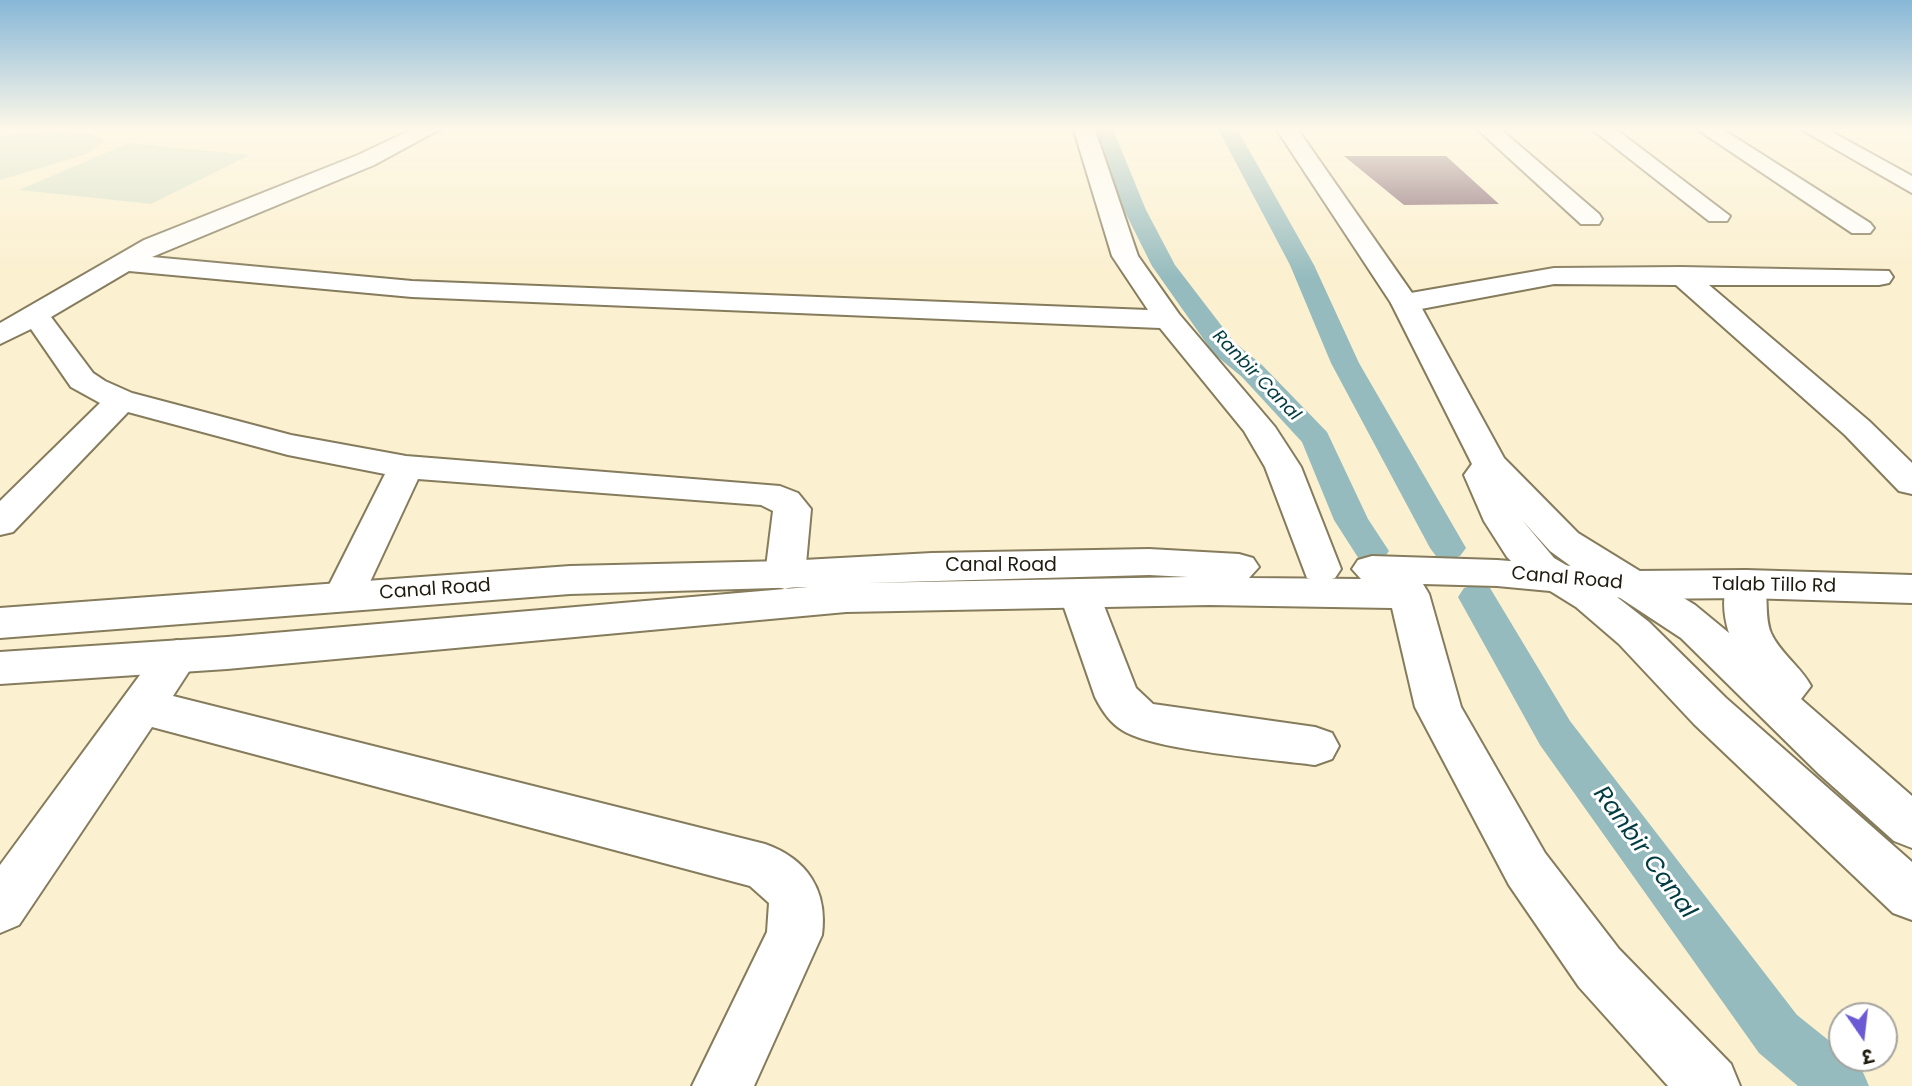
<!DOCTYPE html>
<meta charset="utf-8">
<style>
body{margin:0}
#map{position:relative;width:1912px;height:1086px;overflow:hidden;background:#fbf0cf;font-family:Poppins,"Noto Sans Devanagari",sans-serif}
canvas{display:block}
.north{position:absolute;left:1828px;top:1002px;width:70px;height:70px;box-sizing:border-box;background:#fff;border:2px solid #a5a49f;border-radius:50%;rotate:166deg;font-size:19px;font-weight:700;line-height:28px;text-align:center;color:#1f1b0f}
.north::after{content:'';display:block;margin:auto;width:24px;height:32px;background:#6b5ad4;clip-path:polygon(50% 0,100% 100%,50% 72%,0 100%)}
</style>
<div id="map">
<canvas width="1912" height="1086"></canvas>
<div class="north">उ</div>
</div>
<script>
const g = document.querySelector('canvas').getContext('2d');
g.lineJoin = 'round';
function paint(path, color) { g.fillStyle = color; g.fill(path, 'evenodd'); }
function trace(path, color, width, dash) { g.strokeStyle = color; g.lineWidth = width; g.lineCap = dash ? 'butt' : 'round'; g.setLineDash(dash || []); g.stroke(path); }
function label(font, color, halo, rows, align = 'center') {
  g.font = font + ' Poppins,sans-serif'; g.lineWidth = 6; g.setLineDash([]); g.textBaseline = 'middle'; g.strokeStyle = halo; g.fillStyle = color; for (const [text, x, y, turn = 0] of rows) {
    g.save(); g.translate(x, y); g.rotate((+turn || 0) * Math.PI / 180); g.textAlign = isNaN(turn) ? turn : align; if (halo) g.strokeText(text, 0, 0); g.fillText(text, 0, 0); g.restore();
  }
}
const green = new Path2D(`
 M 55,131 L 92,134 L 104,141 L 87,154 L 0,180 L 0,136 Z
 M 129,143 L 250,155 L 151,204 L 19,190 Z`);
const canal = new Path2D(`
 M 1092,127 L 1112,127 L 1146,210 L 1175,265 L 1234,342 L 1262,365 L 1327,432 L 1368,519 L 1389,551 L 1383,559 L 1371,563 L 1359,559 L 1334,520 L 1302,442 L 1242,377 L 1214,354 L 1152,266 L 1124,210 Z
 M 1217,127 L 1236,127 L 1314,265 L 1359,363 L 1466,548 L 1460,556 L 1448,560 L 1436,556 L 1430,548 L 1331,363 L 1290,265 Z
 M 1477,584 L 1490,588 L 1570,721 L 1797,1015 L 1842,1051 L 1842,1058 C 1859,1058 1863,1072 1869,1086 L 1798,1086 L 1759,1053 L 1540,745 L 1458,597 L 1464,588 Z`);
const building = new Path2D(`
 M 1344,156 L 1446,156 L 1499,204 L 1404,205 Z`);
const street = new Path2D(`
 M 417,127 L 444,127 L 374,165 L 152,257 L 412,281 L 1148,310 L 1112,256 L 1073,127 L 1094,127 L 1138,256 L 1179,314 L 1275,427 L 1301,467 L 1341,569 L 1335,578 L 1321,582 L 1307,578 L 1265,467 L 1244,431 L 1160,328 L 412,297 L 129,271 L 51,317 L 93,373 L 105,381 L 132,393 L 291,435 L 406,456 L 780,486 L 798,493 L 811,509 L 805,575 L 799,585 L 785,589 L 771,585 L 765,575 L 773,511 L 761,505 L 418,479 L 363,597 L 357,607 L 343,611 L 329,607 L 323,597 L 385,474 L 288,455 L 128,412 L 13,532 L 0,535 L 0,501 L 100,403 L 71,387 L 31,329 L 0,344 L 0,323 L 144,240 L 358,155 Z
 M 1475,127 L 1498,127 L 1599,214 L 1602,219 L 1599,224 L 1581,224 Z
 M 1589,127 L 1613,127 L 1730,216 L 1727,221 L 1709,221 Z
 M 1694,127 L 1719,127 L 1870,223 L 1874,228 L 1870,233 L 1852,233 Z
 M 1797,127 L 1823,127 L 1912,176 L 1912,193 Z
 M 1681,267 L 1889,271 L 1893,277 L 1889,283 L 1879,285 L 1709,285 L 1869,421 L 1912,463 L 1912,494 L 1899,491 L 1845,435 L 1676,285 L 1554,284 L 1405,312 L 1395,309 L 1391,303 L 1395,297 L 1405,294 L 1554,268 Z
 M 1079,579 L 1093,583 L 1099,593 L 1136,688 L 1153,704 L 1315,727 L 1332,733 L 1339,746 L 1332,759 L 1315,765 C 1272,759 1154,751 1122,730 C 1110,723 1101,709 1095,697 L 1059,593 L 1065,583 Z
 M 177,640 L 192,645 L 199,656 L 173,696 L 765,844 C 807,859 828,890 822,935 L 754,1086 L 692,1086 L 767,932 L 769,903 L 750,886 L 152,727 L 19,925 L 0,933 L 0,865 L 162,645 Z`);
const secondary = new Path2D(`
 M 1149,549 L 1239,554 L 1253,558 L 1259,567 L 1249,578 L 1361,579 L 1352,569 L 1358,560 L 1372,556 L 1497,560 L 1635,571 L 1746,570 L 1912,575 L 1912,603 L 1746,598 L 1635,599 L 1497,586 L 1423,584 L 1429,594 L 1461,707 L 1545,853 L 1619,949 L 1731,1064 L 1740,1086 L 1668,1086 L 1579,987 L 1509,885 L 1415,707 L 1392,608 L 1209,605 L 846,612 L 227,669 L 0,684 L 0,652 L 227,637 L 808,587 L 570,594 L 0,638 L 0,608 L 570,566 L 785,561 L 932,553 ZM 1149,575 L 1188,577 L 866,583 Z`);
const highway = new Path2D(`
 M 1275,127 L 1296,127 L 1419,303 L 1504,458 L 1578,533 L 1695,605 L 1729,633 C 1723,614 1721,591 1732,574 L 1746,570 L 1760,574 C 1771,592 1763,614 1771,633 C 1780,653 1801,667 1811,686 L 1801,699 L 1912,796 L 1912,848 L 1894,841 L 1819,774 L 1681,638 L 1608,590 L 1649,622 L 1726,698 L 1912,862 L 1912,920 L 1893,913 L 1694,724 L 1619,644 L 1576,607 L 1526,576 L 1507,557 L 1484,521 L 1464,475 L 1472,464 L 1391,303 ZM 1522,520 L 1550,551 L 1583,575 L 1554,558 Z`);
const farWaternames = [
 ["Ranbir Canal",1256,376,46]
];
const streetNames = [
 ["Canal Road",1001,566],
 ["Canal Road",1567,579,5],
 ["Talab Tillo Rd",1774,586,1],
 ["Canal Road",435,590,-4]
];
const nearWaternames = [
 ["Ranbir Canal",1644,853,54]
];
paint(green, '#d7e1ca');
paint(canal, '#95bbbe');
paint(building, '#80606c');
trace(street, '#857b5d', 4);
trace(secondary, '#857b5d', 4);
trace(highway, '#857b5d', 4);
paint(street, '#fff');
paint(secondary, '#fff');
paint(highway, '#fff');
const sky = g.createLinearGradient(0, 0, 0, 279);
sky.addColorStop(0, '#87b7d7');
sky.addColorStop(0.46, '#fdf8e9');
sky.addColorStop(1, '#fdf8e900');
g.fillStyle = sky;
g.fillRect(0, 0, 1912, 279);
label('italic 18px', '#003c41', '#fff', farWaternames);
label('19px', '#1f1b0f', '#fff', streetNames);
label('italic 24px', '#003c41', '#fff', nearWaternames);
</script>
